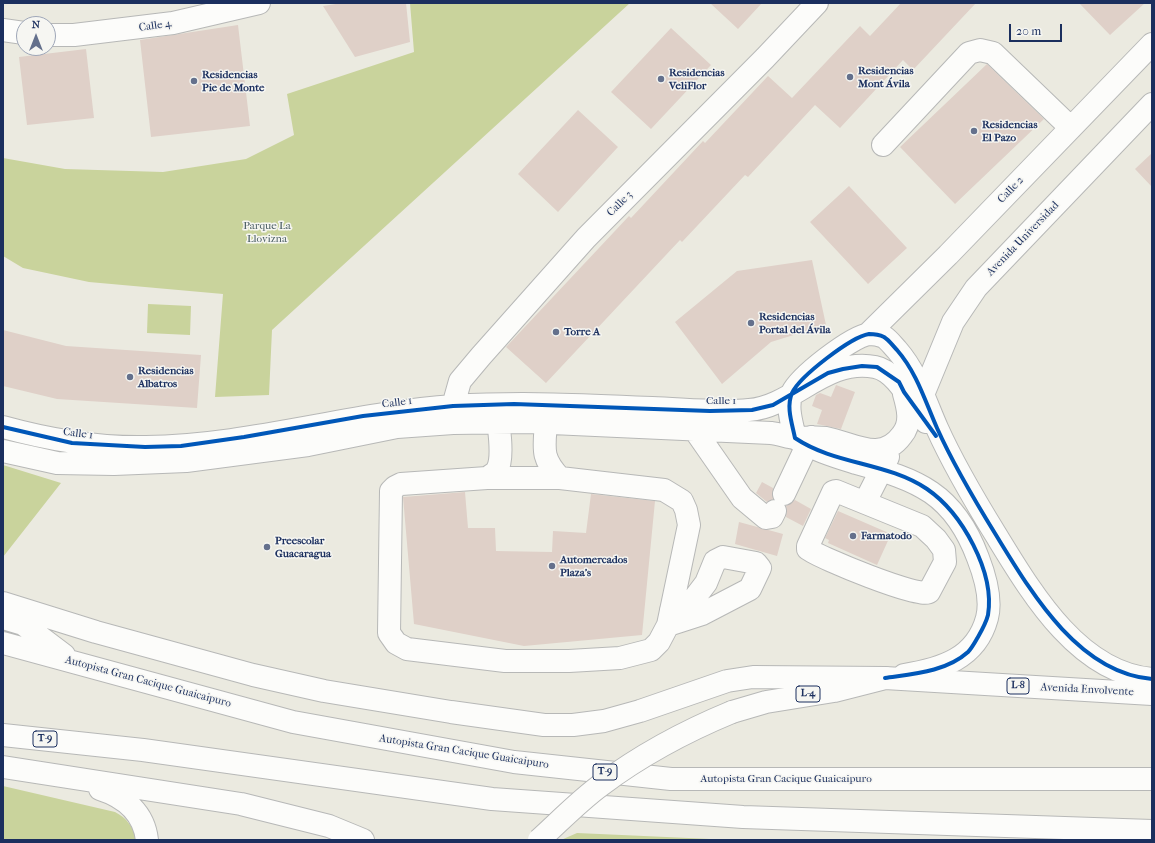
<!DOCTYPE html>
<meta charset="utf-8">
<style>
body{margin:0}
#map{position:relative;width:1155px;height:843px;overflow:hidden;background:#ebeae0;font-family:"IM FELL French Canon",serif}
canvas{display:block}
.frame{position:absolute;inset:0;border:4px solid #1b2f5e;pointer-events:none}
.north{position:absolute;left:16px;top:16px;width:40px;height:40px;box-sizing:border-box;background:#f6f6f2;border:1px solid #9ea6b7;border-radius:50%;rotate:0deg;font-size:11px;font-weight:700;line-height:16px;text-align:center;color:#1b2f5e}
.north::after{content:'';display:block;margin:auto;width:14px;height:18px;background:#64708c;clip-path:polygon(50% 0,100% 100%,50% 72%,0 100%)}
.scale{position:absolute;left:1009px;top:24px;width:53px;height:18px;box-sizing:border-box;border:2px solid #1b2f5e;border-top:0;padding-left:5px;font-size:12px;line-height:14px;white-space:nowrap;color:#1b2f5e;-webkit-text-stroke:3px #f6f6f2;paint-order:stroke}
</style>
<div id="map">
<canvas width="1155" height="843"></canvas>
<div class="frame"></div>
<div class="north">N</div>
<div class="scale">20 m</div>
</div>
<script>
const g = document.querySelector('canvas').getContext('2d');
g.lineJoin = 'round';
function paint(path, color) { g.fillStyle = color; g.fill(path, 'evenodd'); }
function trace(path, color, width, dash) { g.strokeStyle = color; g.lineWidth = width; g.lineCap = dash ? 'butt' : 'round'; g.setLineDash(dash || []); g.stroke(path); }
function label(font, color, halo, rows, align = 'center') {
  g.font = font + ' "IM FELL French Canon",serif'; g.lineWidth = 3; g.setLineDash([]); g.textBaseline = 'middle'; g.strokeStyle = halo; g.fillStyle = color; for (const [text, x, y, turn = 0] of rows) {
    g.save(); g.translate(x, y); g.rotate((+turn || 0) * Math.PI / 180); g.textAlign = isNaN(turn) ? turn : align; if (halo) g.strokeText(text, 0, 0); g.fillText(text, 0, 0); g.restore();
  }
}
const green = new Path2D(`
 M 410,3 L 630,3 L 272,330 L 269,395 L 215,397 L 223,294 L 89,282 L 23,268 L 3,256 L 3,158 L 65,169 L 163,172 L 246,159 L 294,135 L 287,94 L 414,52 Z
 M 148,304 L 191,306 L 190,335 L 147,333 Z
 M 3,465 L 61,483 L 3,557 Z
 M 3,786 L 115,812 C 127,818 133,827 137,840 L 3,840 Z
 M 577,833 L 733,840 L 561,840 Z`);
const building = new Path2D(`
 M 342,3 L 406,3 L 410,42 L 355,57 L 323,6 Z
 M 710,3 L 762,3 L 738,29 Z
 M 901,3 L 976,3 L 913,70 L 903,60 L 840,128 L 815,105 L 748,177 L 745,175 L 682,242 L 680,240 L 546,383 L 506,347 L 629,216 L 631,218 L 703,141 L 705,143 L 768,76 L 792,98 L 860,26 L 870,36 Z
 M 1079,3 L 1145,3 L 1110,35 Z
 M 238,25 L 250,126 L 151,137 L 140,40 Z
 M 671,28 L 711,65 L 651,129 L 611,92 Z
 M 86,49 L 94,118 L 27,125 L 19,57 Z
 M 987,64 L 1044,119 L 955,204 L 900,147 Z
 M 578,110 L 618,147 L 558,212 L 518,174 Z
 M 1152,153 L 1152,187 L 1135,169 Z
 M 849,186 L 907,248 L 868,284 L 810,222 Z
 M 812,260 L 826,325 L 771,342 L 722,384 L 675,322 L 737,271 Z
 M 3,330 L 66,346 L 201,355 L 197,408 L 57,399 L 3,386 Z
 M 836,385 L 855,392 L 841,429 L 817,424 L 822,410 L 812,406 L 816,395 L 820,393 L 831,397 Z
 M 762,482 L 773,488 L 773,499 L 767,502 L 756,493 Z
 M 465,492 L 468,528 L 495,528 L 496,551 L 552,552 L 553,531 L 586,533 L 591,494 L 655,501 L 642,635 L 524,646 L 414,624 L 403,497 Z
 M 795,500 L 811,509 L 803,526 L 786,517 L 787,511 L 786,506 Z
 M 838,511 L 891,534 L 877,565 L 828,543 L 829,540 L 825,538 Z
 M 739,522 L 783,534 L 777,556 L 735,544 Z`);
const minor = new Path2D(`
 M 3,30 L 24,33
 M 48,35 L 74,35 L 173,23 L 259,3
 M 883,145 L 969,53 L 980,50 L 993,53 L 1071,128
 M 868,334 L 948,255 L 1152,44
 M 920,402 L 953,322 L 976,288 L 1152,104
 M 453,420 L 453,406 L 460,381 L 481,356 L 586,238 L 765,58 L 817,3
 M 546,423 C 544,449 541,458 560,478
 M 3,427 C 50,440 97,448 146,447 C 249,446 351,413 454,406 C 520,402 586,405 652,408 C 684,409 717,413 749,410 C 793,407 826,357 875,367 C 897,371 912,405 926,422
 M 694,429 L 742,498 L 766,518 L 772,517 L 775,511
 M 3,451 L 57,463 L 114,464 L 186,461 L 308,445 L 397,427 L 453,423 L 530,422 L 771,433 C 779,434 788,437 795,438 C 806,438 816,437 826,438 C 853,443 881,464 902,435 C 912,423 908,408 904,394
 M 487,478 L 560,478 L 664,490 L 682,501 L 686,510 L 689,525 L 668,625 L 659,642 L 651,650 L 620,658 L 569,661 L 505,661 L 407,649 L 396,643 L 389,633 L 391,491 L 395,487 L 401,484 L 487,478 C 490,476 495,473 497,470 C 504,458 499,422 495,409
 M 836,491 L 922,526 L 936,539 L 944,550 L 945,562 L 929,592 C 920,599 820,558 808,549 L 808,546 L 833,492 Z
 M 784,494 L 811,437
 M 865,502 L 888,457
 M 668,625 L 702,614 L 750,589 L 760,568 L 756,563 L 723,557 L 715,561 L 706,583 L 693,600 L 671,610
 M 904,675 C 941,669 976,659 987,618 C 992,599 985,576 978,558 C 954,493 918,480 856,463 C 834,456 814,450 795,438 C 792,423 786,407 792,393 C 800,376 851,337 869,334 C 873,334 880,335 884,337 C 889,340 893,346 897,350 C 917,373 925,401 937,428 C 954,466 975,501 996,535 C 1031,592 1078,673 1152,679`);
const major = new Path2D(`
 M 732,712 L 766,702 L 834,691 L 885,678 L 1152,694`);
const highway = new Path2D(`
 M 3,603 L 96,632 L 253,675 L 324,691 L 451,712 L 544,725 L 573,725 L 604,721 L 640,711 L 727,681 L 753,677 L 885,678
 M 3,618 L 23,624 L 64,655
 M 3,643 L 293,722 L 514,762 L 671,779 L 1152,779
 M 3,735 L 143,750 L 492,799 L 743,817 L 1152,831
 M 3,767 L 241,804 L 329,826 L 363,840
 M 100,789 C 125,797 144,813 147,840`);
const majorBridge = new Path2D(`
 M 539,840 C 559,822 579,801 601,785 C 641,755 686,731 732,712`);
const cycleway = new Path2D(`
 M 3,427 L 72,443 L 145,447 L 181,446 L 244,437 L 363,416 L 453,406 L 514,404 L 710,411 L 752,410 L 773,405 L 828,373 L 843,369 L 862,366 L 877,367 L 899,382 L 904,392 L 936,436
 M 885,678 C 912,674 946,672 968,652 C 972,648 975,642 978,637 C 982,630 986,623 988,615 C 995,572 962,513 927,489 C 887,462 835,465 795,438 C 792,423 786,407 792,393 C 800,376 851,337 869,334 C 873,334 880,335 884,337 C 889,340 893,346 897,350 C 917,373 925,401 937,428 C 954,466 975,501 996,535 C 1031,592 1078,673 1152,679`);
const markers = [
 [850,77,4,"#64708c"],
 [661,79,4,"#64708c"],
 [194,81,4,"#64708c"],
 [974,131,4,"#64708c"],
 [751,323,4,"#64708c"],
 [556,332,4,"#64708c"],
 [130,377,4,"#64708c"],
 [853,536,4,"#64708c"],
 [267,547,4,"#64708c"],
 [552,566,4,"#64708c"]
];
const shields = [
 [1018,686,22],
 [808,694,24],
 [45,739,24],
 [605,772,24]
];
const shieldNames = [
 ["L-8",1018,686],
 ["L-4",808,694],
 ["T-9",45,739],
 ["T-9",605,772]
];
const streetNames = [
 ["Calle 4",155,26,-8],
 ["Calle 2",1011,190,-46],
 ["Calle 3",620,204,-45],
 ["Avenida Universidad",1023,239,-46],
 ["Calle 1",721,401],
 ["Calle 1",397,403,-7],
 ["Calle 1",78,434,7],
 ["Autopista Gran Cacique Guaicaipuro",148,682,15],
 ["Avenida Envolvente",1087,690,3],
 ["Autopista Gran Cacique Guaicaipuro",464,752,9],
 ["Autopista Gran Cacique Guaicaipuro",786,779]
];
const poiNames = [
 ["Residencias",858,71],
 ["Mont Ávila",858,84],
 ["Residencias",669,73],
 ["VeliFlor",669,86],
 ["Residencias",202,75],
 ["Pie de Monte",202,88],
 ["Residencias",982,125],
 ["El Pazo",982,138],
 ["Residencias",759,317],
 ["Portal del Ávila",759,330],
 ["Torre A",564,332],
 ["Residencias",138,371],
 ["Albatros",138,384],
 ["Farmatodo",861,536],
 ["Preescolar",275,541],
 ["Guacaragua",275,554],
 ["Automercados",560,560],
 ["Plaza's",560,573]
];
const parkNames = [
 ["Parque La",267,226],
 ["Llovizna",267,239]
];
paint(green, '#c9d39c');
paint(building, '#dfd0c8');
trace(minor, '#b7b8b7', 24);
trace(major, '#b7b8b7', 24);
trace(highway, '#b7b8b7', 24);
trace(minor, '#fcfcfa', 22);
trace(major, '#fcfcfa', 22);
trace(highway, '#fcfcfa', 22);
trace(majorBridge, '#b7b8b7', 24, []);
trace(majorBridge, '#fcfcfa', 22);
trace(cycleway, '#0057b8', 4);
for (const [x, y, r, color] of markers) { const dot = new Path2D(); dot.arc(x, y, r, 0, 2 * Math.PI); g.fillStyle = color; g.fill(dot); trace(dot, '#f6f6f2', 1.5); }
for (const [x, y, w] of shields) { const box = new Path2D(); box.roundRect(x - w / 2, y - 8, w, 16, 3); g.fillStyle = '#f6f6f2'; g.fill(box); trace(box, '#1b2f5e', 1); }
label('bold 10px', '#1b2f5e', null, shieldNames);
label('11px', '#1b2f5e', '#f6f6f2', streetNames);
label('bold 11px', '#1b2f5e', '#f6f6f2', poiNames, 'left');
label('11px', '#475b60', '#f6f6f2', parkNames);
</script>
